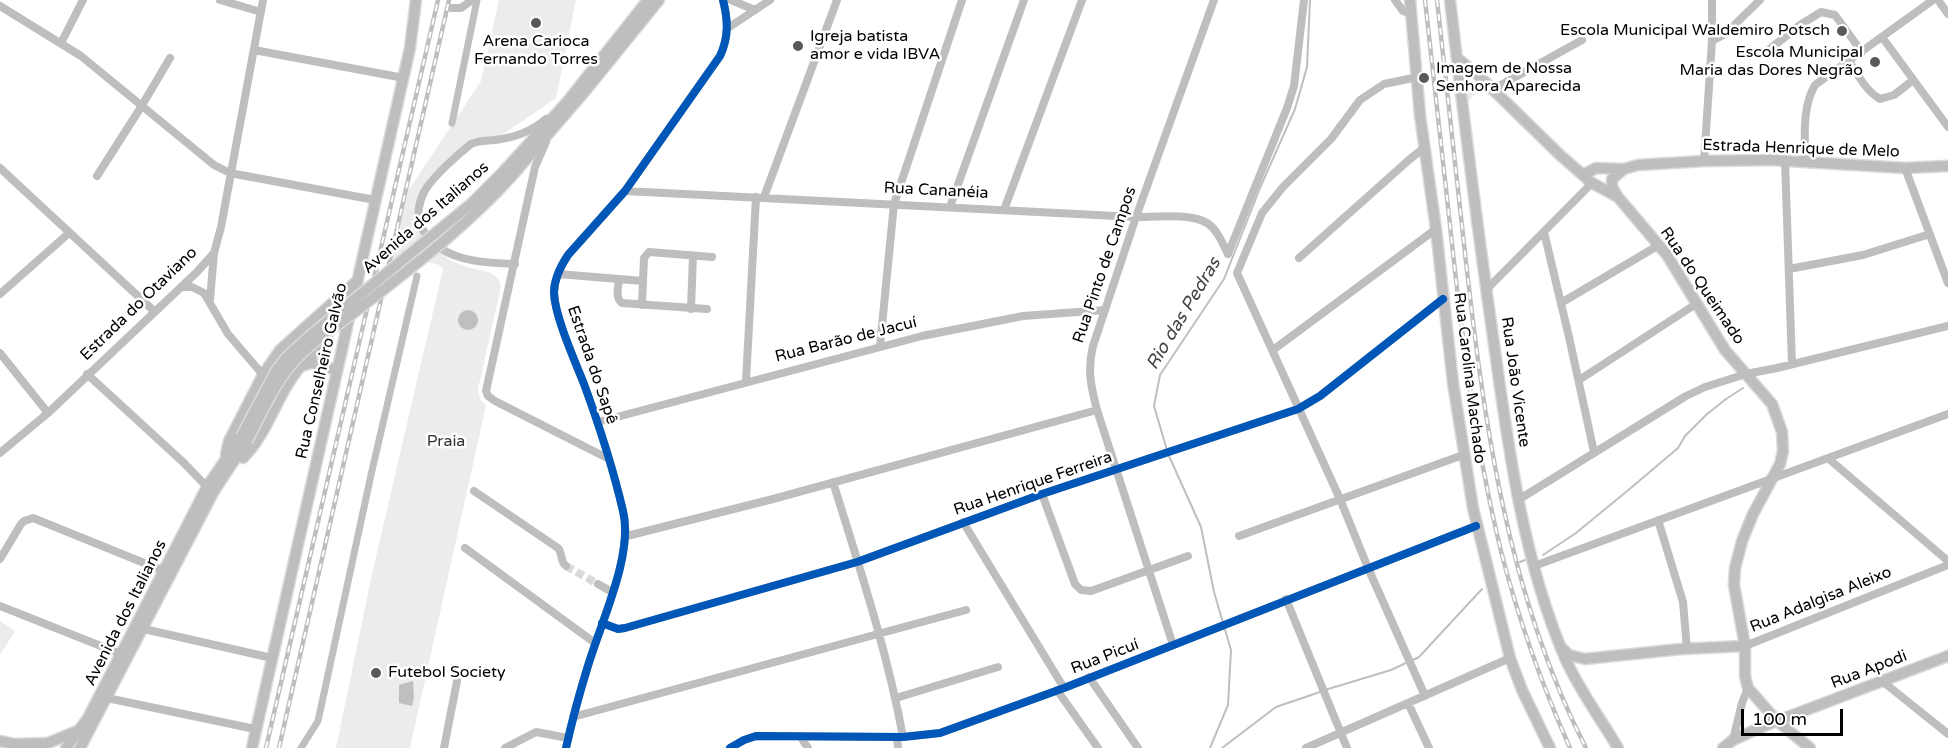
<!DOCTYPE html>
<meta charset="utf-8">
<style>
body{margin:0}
#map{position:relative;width:1948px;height:748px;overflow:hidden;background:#fff;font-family:"Varela Round",sans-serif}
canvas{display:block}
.scale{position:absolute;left:1741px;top:709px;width:102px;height:27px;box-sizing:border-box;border:3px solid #000;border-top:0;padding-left:8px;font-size:18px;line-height:21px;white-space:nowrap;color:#000;-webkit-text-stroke:4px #fff;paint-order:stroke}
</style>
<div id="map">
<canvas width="1948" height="748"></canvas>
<div class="scale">100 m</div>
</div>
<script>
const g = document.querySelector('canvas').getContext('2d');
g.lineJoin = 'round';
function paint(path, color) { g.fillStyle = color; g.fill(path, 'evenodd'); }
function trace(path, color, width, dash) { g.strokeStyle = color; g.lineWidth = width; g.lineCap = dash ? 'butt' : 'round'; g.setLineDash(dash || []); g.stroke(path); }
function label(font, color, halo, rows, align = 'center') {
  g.font = font + ' "Varela Round",sans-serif'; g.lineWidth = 5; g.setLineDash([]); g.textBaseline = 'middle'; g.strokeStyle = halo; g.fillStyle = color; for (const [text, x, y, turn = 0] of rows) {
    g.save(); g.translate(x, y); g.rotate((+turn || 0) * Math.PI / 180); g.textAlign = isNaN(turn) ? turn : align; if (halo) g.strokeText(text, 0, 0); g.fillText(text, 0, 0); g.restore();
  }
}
const green = new Path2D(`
 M 499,0 L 576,0 L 556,98 L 499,137 L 473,138 L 419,192 C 406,230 432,255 467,267 C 476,270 486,270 494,275 C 500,279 501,284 500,291 L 478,389 L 480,399 L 486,406 L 410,748 L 336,748 L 372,574 L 443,269 L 438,264 L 424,262 L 404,274 L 392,258 L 408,191 L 481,81 Z
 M 1474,84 L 1485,91 L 1475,94 L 1467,103 L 1466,90 Z
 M 0,621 L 15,631 L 0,655 Z`);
const water = new Path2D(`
 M458 320a10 10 0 1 1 20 0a10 10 0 1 1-20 0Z
 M 413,681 L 414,697 L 412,706 L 399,703 L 399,685 Z`);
const stream = new Path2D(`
 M 1167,450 L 1154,406 L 1160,375 L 1224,279 L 1260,188 L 1295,109 L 1307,67 L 1310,0
 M 1169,456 L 1201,527 L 1214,592 L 1231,650 L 1228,705 L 1210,748
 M 1543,555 L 1576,533 L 1632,487 L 1678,448 L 1685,436 L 1706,415 L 1726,399 L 1743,388
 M 1520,562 L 1525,560
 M 1413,660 L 1419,657 L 1482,589
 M 1325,690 L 1391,670 L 1408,662
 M 1222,748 L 1276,707 L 1320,692`);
const canal = new Path2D(`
 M 452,123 L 477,0
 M 301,748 L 318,721 L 371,475 L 417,276`);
const minorTunnel = new Path2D(`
 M 566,566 L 598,584`);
const minor = new Path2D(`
 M 220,0 L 261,12
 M 731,0 L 755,10
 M 1395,0 L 1403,11 L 1411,13
 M 1938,0 L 1948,14
 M 0,6 L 81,56 L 214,165 L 230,173 L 375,200
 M 452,8 L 461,8 L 472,0
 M 728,28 L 770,0
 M 1882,37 L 1948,127
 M 1712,41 L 1725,34 L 1760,0
 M 61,43 L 83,0
 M 254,50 L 404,78
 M 1766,52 L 1800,25 L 1821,12 L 1835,15 L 1862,52
 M 1849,61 C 1858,75 1866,91 1880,99 L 1894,95 L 1912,81
 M 1418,77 L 1384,84 L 1360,100 L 1331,139 L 1283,187 L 1262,213 L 1237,273 L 1340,499 L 1368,568 L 1425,696
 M 1492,90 L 1582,40
 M 546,142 L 535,167 L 486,391 L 488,396 L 495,401 L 609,459
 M 1704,161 L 1712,41 L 1712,0
 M 1785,161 L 1792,364
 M 1805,162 C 1805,137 1802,107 1815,85 L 1933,0
 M 0,168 L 154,311
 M 1905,168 L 1948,283
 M 97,176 L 141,107 L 170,58
 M 625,191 L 1136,217 C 1155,217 1191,213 1207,223 C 1217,229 1223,244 1228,254
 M 764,197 L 837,0
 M 950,207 L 1024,0
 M 1004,210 L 1082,0
 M 1544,232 L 1569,337 L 1594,452
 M 1228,254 L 1287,108 L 1294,86 L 1304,0
 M 1299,258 L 1410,159 L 1424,148
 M 515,264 C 482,263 437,261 421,226 C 416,215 419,201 425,190 C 435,175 457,155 471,144 C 479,140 487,141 495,140 C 513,138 532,131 546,119
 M 1789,269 L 1863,255 L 1930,234
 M 558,274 L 643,281 L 642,305
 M 619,280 C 618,288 615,298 622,303 L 707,309
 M 643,281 L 644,258 L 649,252 L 712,257
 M 181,287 L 192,287 L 204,293 L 228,334 L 263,375
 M 1486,290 L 1592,183
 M 0,294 L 69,233
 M 210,300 L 214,253
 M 1561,303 L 1659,245
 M 691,309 L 693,256
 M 880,346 L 894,204 L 962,0
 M 1273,350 L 1436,229
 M 0,353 L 48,413
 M 87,374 L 184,463 L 207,487
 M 1579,380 L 1696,304
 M 746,381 L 756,197
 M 598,422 L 922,336 L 1023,316 L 1105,310
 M 0,453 L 48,413 L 197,272 L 214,253 L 221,227 L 263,0
 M 1829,459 L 1948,561
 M 833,482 C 859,566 887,650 903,737
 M 474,491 L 558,548 C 563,554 560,562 566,566
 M 1042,494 L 1075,584 L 1081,590 L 1091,591 L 1188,556
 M 1518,500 L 1686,396 L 1705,387 L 1746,374 L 1777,368 L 1948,326
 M 1658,520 L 1683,602 L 1687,649
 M 963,522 L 1064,688
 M 627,536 L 773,499 L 1097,410
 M 1239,536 L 1463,455
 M 465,548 L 595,643
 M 0,559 L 21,524 L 24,521 L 33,518 L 164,571
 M 1534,566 L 1948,414
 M 598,584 L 612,592
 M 1286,599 L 1347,748
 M 0,606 L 121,654
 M 602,623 L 618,629 L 625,628 L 857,562 L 1042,494 L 1298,409 L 1320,396 L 1443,299
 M 144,629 L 272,658
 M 1173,645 L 1097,410 C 1091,387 1087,370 1093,346 L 1136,217 L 1214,0
 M 1745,646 L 1948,565
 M 1089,677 L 1138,748
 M 1882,681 L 1948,734
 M 1057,690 L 1098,748
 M 107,698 L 255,729
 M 896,698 L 998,667
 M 1408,703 L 1429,748
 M 573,717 L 966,610
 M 800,736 L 808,748
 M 897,737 L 898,748
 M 1733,740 L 1742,703 L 1748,688
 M 444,748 L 457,681
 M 505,748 L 536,732 L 568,738
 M 566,748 C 572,721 579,695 587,669 C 600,624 634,555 623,511 C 613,468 599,425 584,384 C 575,361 555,317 554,293 C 554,279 560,267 568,255 L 625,191 L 720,56 C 729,37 728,20 723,0
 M 730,748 L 744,740 L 756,736 L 903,737 L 940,733 L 1064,688 L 1476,526
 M 1306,748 L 1510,658`);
const major = new Path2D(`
 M 1410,0 L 1420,115 L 1436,229 L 1453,383 L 1473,508 L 1510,658 L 1522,690 L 1550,748
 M 1450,0 C 1463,112 1477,225 1493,337 C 1508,445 1522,557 1565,658 C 1579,690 1601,719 1618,748
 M 1457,58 L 1478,75 L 1560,155 L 1592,183 L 1618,197 L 1667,255 L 1725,350 L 1772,404 L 1782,432 L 1783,451 L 1780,464 L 1753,514 L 1742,541 L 1735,568 L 1734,585 L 1745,646 L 1745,676 L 1748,688 L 1777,721 L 1810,748
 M 504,171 L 567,102 L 648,0
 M 1583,175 L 1596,168 L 1624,169 L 1638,165 L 1704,161 L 1772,160 L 1905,168 L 1948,166
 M 511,177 L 586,90 L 659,0
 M 1618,197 L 1612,187 L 1612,179 L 1624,169
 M 303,363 L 327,342 L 327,335 L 320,327
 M 226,454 L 229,441 L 249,402 L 263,375 L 280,350 L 358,280
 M 243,458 C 269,432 277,393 301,366 L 311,363 L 337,370
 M 1563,649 L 1569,655 L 1585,659 L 1681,649 L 1745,646
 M 0,741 L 23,746
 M 16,744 L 48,743 L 77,731
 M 66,748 L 88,718 L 207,487 L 241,437
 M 80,748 L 214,491 L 247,441
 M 252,748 L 410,48 L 416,0
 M 1723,748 L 1733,740 L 1764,726 L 1948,656`);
const rail = new Path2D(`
 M 1425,0 C 1433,72 1441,144 1449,216 C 1461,329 1474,441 1501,551 C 1518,618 1542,685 1570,748
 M 1437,0 C 1446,81 1455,162 1464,244 C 1483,416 1506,592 1586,748
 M 266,748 L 438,0
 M 279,748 L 449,0`);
const majorBridge = new Path2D(`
 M 241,437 L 276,371 L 286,358 L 311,335 L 472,203 L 504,171
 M 247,441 C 260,416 272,388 290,366 C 308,343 337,326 360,308 C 412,267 467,226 511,177`);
const cycleway = new Path2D(`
 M 602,623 L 618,629 L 625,628 L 857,562 L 1042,494 L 1298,409 L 1320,396 L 1443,299
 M 566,748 C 572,721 579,695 587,669 C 600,624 634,555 623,511 C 613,468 599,425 584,384 C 575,361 555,317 554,293 C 554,279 560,267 568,255 L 625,191 L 720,56 C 729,37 728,20 723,0
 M 730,748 L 744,740 L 756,736 L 903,737 L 940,733 L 1064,688 L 1476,526`);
const markers = [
 [536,23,6,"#595959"],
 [1842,31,6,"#595959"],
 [798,46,6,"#595959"],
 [1875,62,6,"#595959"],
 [1424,78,6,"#595959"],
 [376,673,6,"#595959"]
];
const poiNames = [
 ["Escola Municipal Waldemiro Potsch",1830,31,"right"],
 ["Igreja batista",810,37],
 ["amor e vida IBVA",810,55],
 ["Arena Carioca",536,42,"center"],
 ["Fernando Torres",536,60,"center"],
 ["Escola Municipal",1863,53,"right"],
 ["Maria das Dores Negrão",1863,71,"right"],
 ["Imagem de Nossa",1436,69],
 ["Senhora Aparecida",1436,87],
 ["Futebol Society",388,673]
];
const streetNames = [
 ["Estrada Henrique de Melo",1801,149,2],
 ["Rua Cananéia",936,191,3],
 ["Avenida dos Italianos",426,218,-41],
 ["Rua Pinto de Campos",1105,265,-71],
 ["Rua do Queimado",1702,286,56],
 ["Estrada do Otaviano",139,304,-44],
 ["Rua Barão de Jacuí",846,340,-14],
 ["Estrada do Sapê",592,365,71],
 ["Rua Conselheiro Galvão",322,371,-77],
 ["Rua Carolina Machado",1469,378,83],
 ["Rua João Vicente",1515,382,82],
 ["Rua Henrique Ferreira",1033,484,-19],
 ["Rua Adalgisa Aleixo",1821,600,-22],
 ["Avenida dos Italianos",126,613,-63],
 ["Rua Picuí",1105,657,-21],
 ["Rua Apodi",1869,670,-21]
];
const parkNames = [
 ["Praia",446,442]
];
const waterNames = [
 ["Rio das Pedras",1184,314,-59]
];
paint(green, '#ececec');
paint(water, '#bfbfbf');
trace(stream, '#bfbfbf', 2);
trace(canal, '#bfbfbf', 7);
trace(minorTunnel, '#d9d9d9', 8, [8, 4]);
trace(major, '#dbdbdb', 13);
trace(minor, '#bebebe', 8);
trace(major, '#bebebe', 10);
trace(rail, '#bebebe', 4.5);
trace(rail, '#fff', 2, [7]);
trace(majorBridge, '#dbdbdb', 13, []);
trace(majorBridge, '#bebebe', 10);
trace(cycleway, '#0057b8', 8);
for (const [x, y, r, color] of markers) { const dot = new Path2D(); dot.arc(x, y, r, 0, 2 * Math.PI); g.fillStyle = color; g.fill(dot); trace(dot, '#fff', 2); }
label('16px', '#000', '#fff', poiNames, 'left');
label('16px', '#000', '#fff', streetNames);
label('16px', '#333', '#fff', parkNames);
label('italic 18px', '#444', '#fff', waterNames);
</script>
